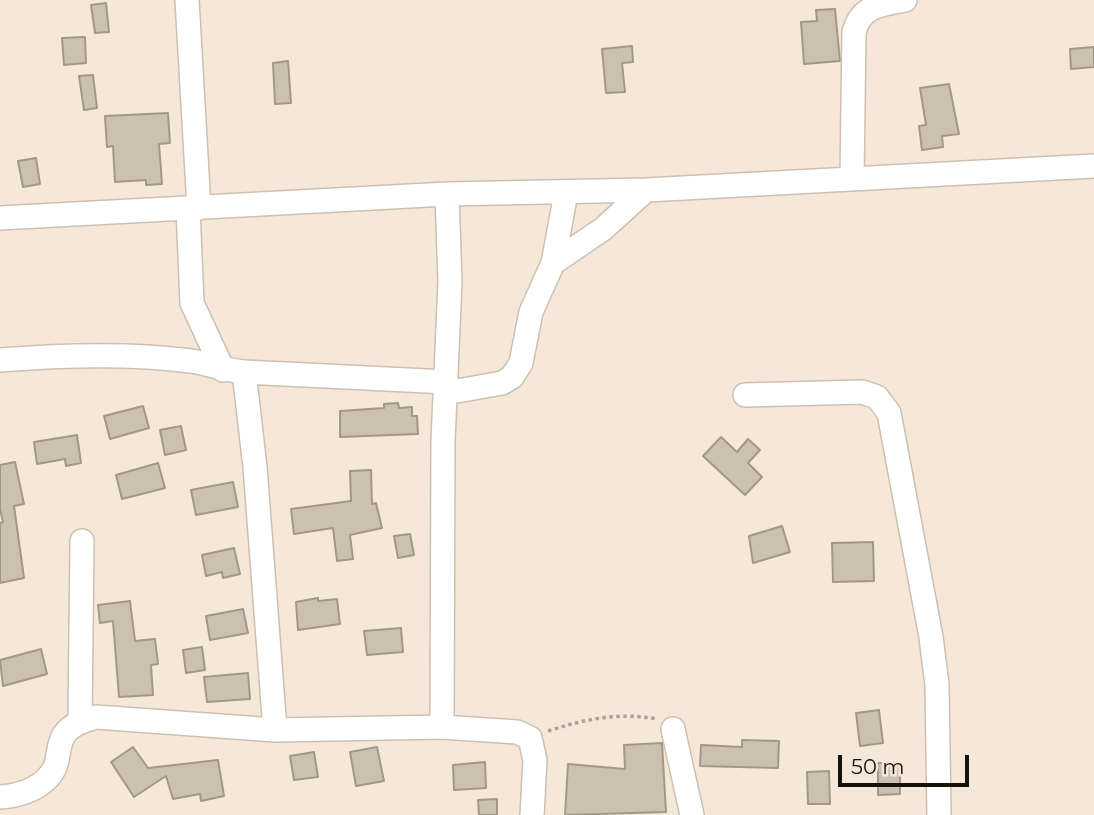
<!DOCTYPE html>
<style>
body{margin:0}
#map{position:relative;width:1094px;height:815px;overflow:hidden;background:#f6e8d9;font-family:Montserrat,sans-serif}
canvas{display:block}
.scale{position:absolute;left:838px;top:755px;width:131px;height:32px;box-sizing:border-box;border:4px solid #15110b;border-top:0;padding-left:9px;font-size:21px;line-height:24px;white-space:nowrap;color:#15110b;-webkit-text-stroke:5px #f6e8d9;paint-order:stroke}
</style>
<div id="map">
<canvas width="1094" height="815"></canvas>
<div class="scale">50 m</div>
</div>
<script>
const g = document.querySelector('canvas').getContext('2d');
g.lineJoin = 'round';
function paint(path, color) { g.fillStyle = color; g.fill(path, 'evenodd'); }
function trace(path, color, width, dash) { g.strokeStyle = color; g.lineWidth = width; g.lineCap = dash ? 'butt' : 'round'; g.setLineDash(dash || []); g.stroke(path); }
const building = new Path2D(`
 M 106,3 L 109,32 L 95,33 L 91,5 Z
 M 835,9 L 840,61 L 804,64 L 801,22 L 817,21 L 816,10 Z
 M 85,37 L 86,63 L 64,65 L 62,38 Z
 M 632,46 L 633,62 L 622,63 L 625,92 L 606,93 L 602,49 Z
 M 1094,47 L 1094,67 L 1071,69 L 1070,49 Z
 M 288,61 L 291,103 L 275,104 L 273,63 Z
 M 93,75 L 97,108 L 84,110 L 79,76 Z
 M 949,84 L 959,134 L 942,136 L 943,147 L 922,150 L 919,126 L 926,125 L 920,88 Z
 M 168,113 L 170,143 L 159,144 L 162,184 L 146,185 L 146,180 L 115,182 L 113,146 L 107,147 L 105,116 Z
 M 36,158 L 40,184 L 23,187 L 18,161 Z
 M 398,403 L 399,408 L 412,407 L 412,416 L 417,416 L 418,434 L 340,437 L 340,411 L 384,408 L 384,404 Z
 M 143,406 L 149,428 L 110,439 L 104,416 Z
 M 181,426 L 186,450 L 165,455 L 160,430 Z
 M 77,435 L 81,463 L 66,466 L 65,459 L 37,464 L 34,442 Z
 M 721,437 L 737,452 L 748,439 L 760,450 L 748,463 L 762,477 L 745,495 L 703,456 Z
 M 15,462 L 24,504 L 14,506 L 24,578 L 0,583 L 0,523 L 3,522 L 0,509 L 0,465 Z
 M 158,463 L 165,488 L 122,499 L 116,475 Z
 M 371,470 L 372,504 L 376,503 L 382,528 L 350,535 L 353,559 L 337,561 L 333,528 L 294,534 L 291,509 L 351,501 L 350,471 Z
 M 233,482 L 238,507 L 196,515 L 191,490 Z
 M 782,526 L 790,552 L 753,563 L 749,536 Z
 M 410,534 L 414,555 L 398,558 L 394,536 Z
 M 873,542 L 874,581 L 833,582 L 832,543 Z
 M 234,548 L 240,574 L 223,578 L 222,572 L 206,576 L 202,555 Z
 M 318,598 L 318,601 L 337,599 L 340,624 L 298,630 L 296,602 Z
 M 130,601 L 135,641 L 155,639 L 158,664 L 151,665 L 153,695 L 119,697 L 113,621 L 100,623 L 98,605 Z
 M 243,609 L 248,633 L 210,640 L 206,616 Z
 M 401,628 L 403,652 L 367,655 L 364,631 Z
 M 202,647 L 205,670 L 186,673 L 183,650 Z
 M 41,649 L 47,674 L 3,686 L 0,660 Z
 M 248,673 L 250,699 L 207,702 L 204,677 Z
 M 879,710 L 883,743 L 860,746 L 856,713 Z
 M 742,740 L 779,741 L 778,768 L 700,766 L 701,745 L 742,747 Z
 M 662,743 L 666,812 L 565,815 L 568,764 L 625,769 L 624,745 Z
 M 133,747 L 148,768 L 218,760 L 224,796 L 201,801 L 200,794 L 173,799 L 166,776 L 134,797 L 111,762 Z
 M 377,747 L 384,781 L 356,786 L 350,752 Z
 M 314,752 L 318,777 L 294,780 L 290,756 Z
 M 485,762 L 486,788 L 454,790 L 453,765 Z
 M 900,762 L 900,794 L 878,795 L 878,763 Z
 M 829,771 L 830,804 L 808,804 L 807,772 Z
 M 497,799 L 497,815 L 479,815 L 478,800 Z`);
const path = new Path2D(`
 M 548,731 C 585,719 619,712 657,719`);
const minor = new Path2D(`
 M 187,0 L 199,208
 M 852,179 L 854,32 C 861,5 881,5 905,0
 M 447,194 L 450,282 L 443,441 L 442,727 L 517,732 L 530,738 L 535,760 L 532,815
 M 188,209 L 192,303 L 223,370
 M 0,218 L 447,194 L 646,190 L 1094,166
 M 553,263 L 603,229 L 646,190
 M 0,360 C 62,355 129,353 191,361 C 209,364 226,370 244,372 L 255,467 L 275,730
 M 244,372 L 447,382
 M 446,393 L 502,383 L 512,377 L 521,363 L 531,312 L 553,263 L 566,193
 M 745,395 L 862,392 L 877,397 L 889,413 L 931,637 L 937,685 L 939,815
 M 80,722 L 82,541
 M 673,729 L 692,815
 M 0,797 C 21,796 46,787 55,767 C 59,757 58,744 64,735 C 71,724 84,721 96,717 L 275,730 L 442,727`);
paint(building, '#ccc1b1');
trace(building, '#a29888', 2);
trace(minor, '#cdc0b1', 26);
trace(path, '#aba195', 3.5, [3.5, 3.5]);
trace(minor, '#fff', 23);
</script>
